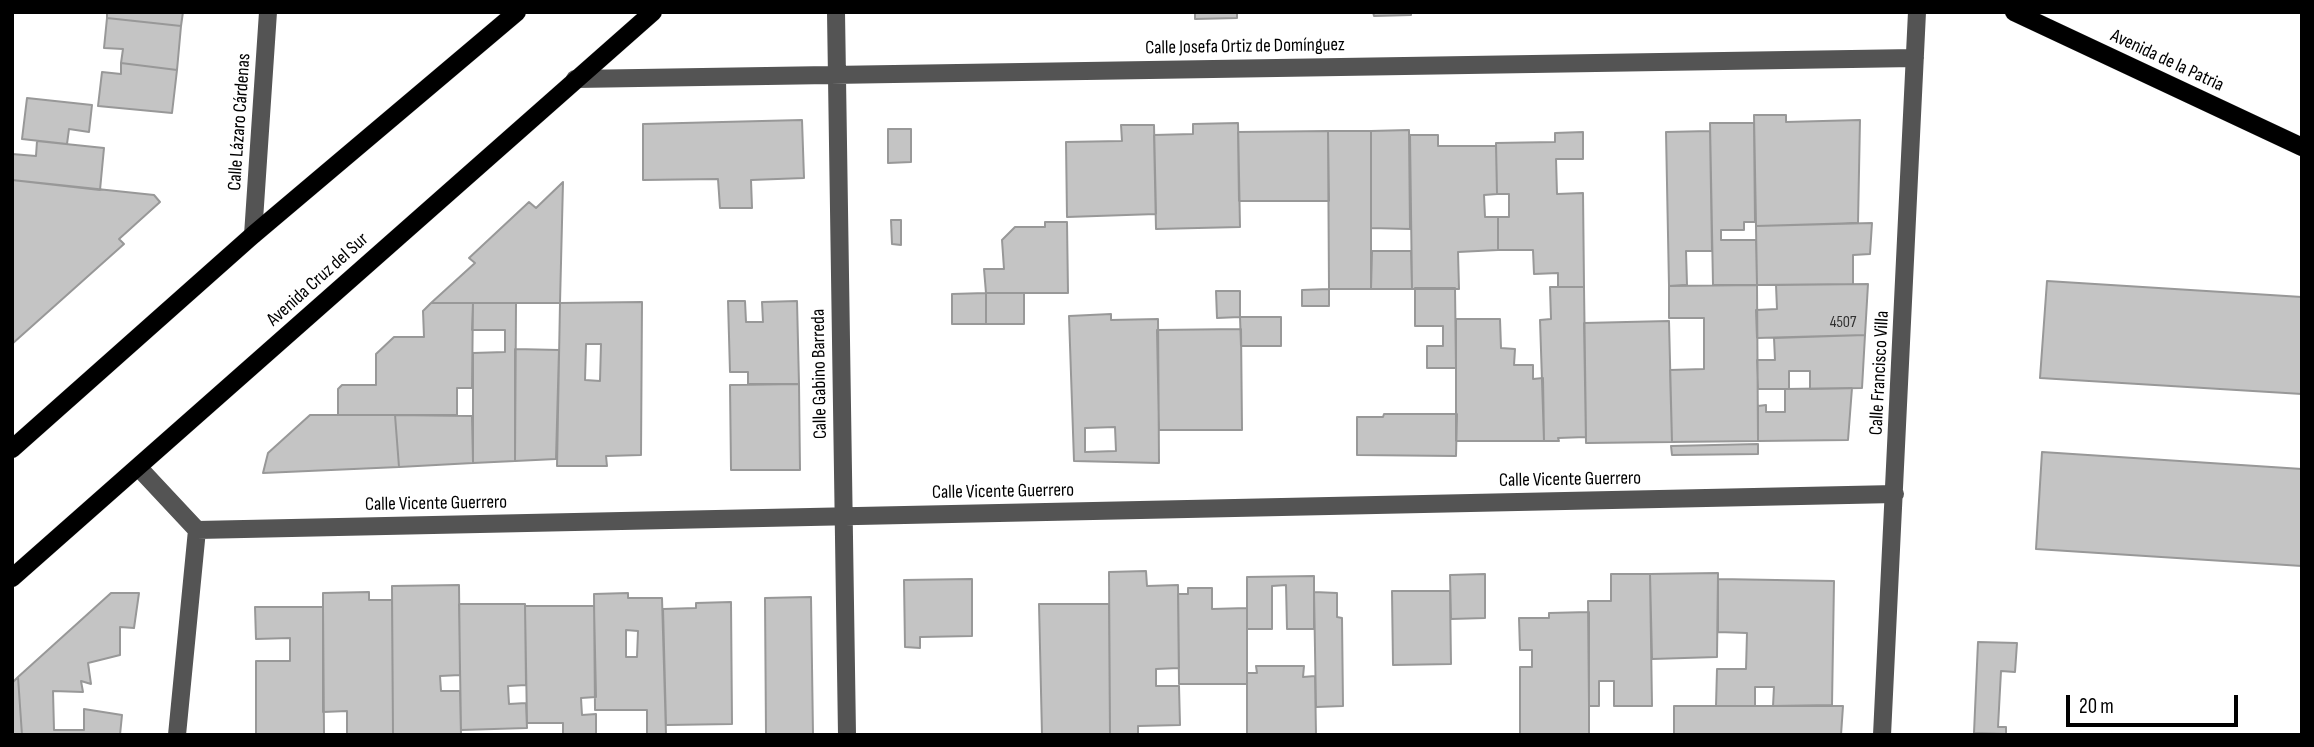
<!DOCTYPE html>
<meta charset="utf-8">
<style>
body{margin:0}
#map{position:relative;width:2314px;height:747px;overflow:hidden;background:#fff;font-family:"Sofia Sans Condensed",sans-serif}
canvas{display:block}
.frame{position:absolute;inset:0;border:14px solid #000;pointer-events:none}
.scale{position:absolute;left:2066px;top:695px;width:172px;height:32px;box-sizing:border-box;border:4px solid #000;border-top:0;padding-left:9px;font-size:21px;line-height:24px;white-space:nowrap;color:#000;-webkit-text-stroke:5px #fff;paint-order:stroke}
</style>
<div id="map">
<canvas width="2314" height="747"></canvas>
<div class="frame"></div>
<div class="scale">20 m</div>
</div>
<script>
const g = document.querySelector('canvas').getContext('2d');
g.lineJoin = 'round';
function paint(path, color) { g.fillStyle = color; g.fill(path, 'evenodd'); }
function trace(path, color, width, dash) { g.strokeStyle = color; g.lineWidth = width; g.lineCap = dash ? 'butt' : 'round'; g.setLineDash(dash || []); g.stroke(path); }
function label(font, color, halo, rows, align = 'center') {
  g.font = font + ' "Sofia Sans Condensed",sans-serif'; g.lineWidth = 7; g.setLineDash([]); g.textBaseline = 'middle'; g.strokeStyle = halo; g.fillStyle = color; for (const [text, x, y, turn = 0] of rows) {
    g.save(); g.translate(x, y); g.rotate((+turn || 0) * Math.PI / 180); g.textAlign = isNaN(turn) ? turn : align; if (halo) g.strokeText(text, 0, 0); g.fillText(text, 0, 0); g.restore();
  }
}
const building = new Path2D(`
 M 107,12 L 183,12 L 181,26 L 107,18 Z
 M 1195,12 L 1237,12 L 1237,18 L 1195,19 Z
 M 1373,12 L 1411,12 L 1411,15 L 1374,16 Z
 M 107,18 L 181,26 L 177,70 L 121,63 L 123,49 L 104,48 Z
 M 121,63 L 177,70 L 172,113 L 98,106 L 102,72 L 121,74 Z
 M 27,98 L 92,105 L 89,132 L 69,129 L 67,144 L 22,139 Z
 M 1754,115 L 1786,115 L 1786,122 L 1860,120 L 1858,223 L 1756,226 Z
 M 802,120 L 804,178 L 751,180 L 752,208 L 720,208 L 718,179 L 643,180 L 643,124 Z
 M 1238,123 L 1240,227 L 1156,229 L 1154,135 L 1193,134 L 1193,124 Z
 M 1710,123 L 1754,123 L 1755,222 L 1744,222 L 1744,230 L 1721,230 L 1721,240 L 1756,240 L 1757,285 L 1713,285 Z
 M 1121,125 L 1154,125 L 1156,214 L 1067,217 L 1066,142 L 1122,141 Z
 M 888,129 L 911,129 L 911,162 L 888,163 Z
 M 1409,130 L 1410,229 L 1371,228 L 1371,131 Z
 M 1328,131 L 1371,131 L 1371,289 L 1329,289 Z
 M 1328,131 L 1329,201 L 1239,201 L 1238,132 Z
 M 1710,131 L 1712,251 L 1686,251 L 1687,285 L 1669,286 L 1666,132 Z
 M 1583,132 L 1583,159 L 1556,159 L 1557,194 L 1583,193 L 1584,287 L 1558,287 L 1558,273 L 1534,274 L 1533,250 L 1498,250 L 1498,217 L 1509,217 L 1509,194 L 1497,194 L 1496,143 L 1555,142 L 1555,133 Z
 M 1410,135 L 1438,135 L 1438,146 L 1496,146 L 1497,194 L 1484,195 L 1485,217 L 1498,217 L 1498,250 L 1458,252 L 1459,289 L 1412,289 Z
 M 37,141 L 104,148 L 100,190 L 12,180 L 12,154 L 36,156 Z
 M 12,180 L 154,195 L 160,202 L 119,239 L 124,244 L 12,344 Z
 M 563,182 L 560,303 L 431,303 L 475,263 L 469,258 L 529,202 L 536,208 Z
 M 891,220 L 901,220 L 901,245 L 892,244 Z
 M 1045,222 L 1067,222 L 1068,293 L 986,293 L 984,269 L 1004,269 L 1002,240 L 1015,227 L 1045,227 Z
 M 1872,223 L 1870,254 L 1853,255 L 1853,284 L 1757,285 L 1756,226 Z
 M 1372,251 L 1411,251 L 1412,289 L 1371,289 Z
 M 2047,281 L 2302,297 L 2302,394 L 2040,378 Z
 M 1868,284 L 1865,335 L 1757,338 L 1756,310 L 1777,309 L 1776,285 Z
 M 1757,285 L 1758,441 L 1672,442 L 1670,370 L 1704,369 L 1704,318 L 1669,318 L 1669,286 Z
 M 1550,287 L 1584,287 L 1586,437 L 1558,438 L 1559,441 L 1544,441 L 1540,320 L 1551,319 Z
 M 1415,288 L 1455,288 L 1456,368 L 1427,368 L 1427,346 L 1443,346 L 1443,326 L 1415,326 Z
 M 1329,289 L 1329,306 L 1302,306 L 1302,290 Z
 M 1216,291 L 1240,291 L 1240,317 L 1217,318 Z
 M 986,293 L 1024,293 L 1024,324 L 986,324 Z
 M 986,293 L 986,324 L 952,324 L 952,294 Z
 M 728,301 L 745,301 L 746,322 L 763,322 L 762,302 L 797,301 L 799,384 L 748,384 L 748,372 L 730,372 Z
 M 642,302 L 641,455 L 606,456 L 607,466 L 557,466 L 560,303 ZM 586,344 L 601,344 L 600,381 L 585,380 Z
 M 431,303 L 473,303 L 472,388 L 457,388 L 457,415 L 338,415 L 338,389 L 342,385 L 376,385 L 376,354 L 394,337 L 424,337 L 423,311 Z
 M 473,303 L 516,303 L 515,461 L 473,463 L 473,353 L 505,352 L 505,330 L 472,330 Z
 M 1111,314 L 1111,320 L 1158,319 L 1159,463 L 1074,461 L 1069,316 ZM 1115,427 L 1116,451 L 1085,452 L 1085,428 Z
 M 1240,317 L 1281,317 L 1281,346 L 1241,346 Z
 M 1456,319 L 1500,319 L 1501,348 L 1515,349 L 1514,365 L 1533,365 L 1533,379 L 1543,378 L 1544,441 L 1456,441 Z
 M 1669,321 L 1672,442 L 1586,443 L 1584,323 Z
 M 1241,329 L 1242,430 L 1159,430 L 1157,330 Z
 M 1865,335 L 1862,388 L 1810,389 L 1810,371 L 1789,371 L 1789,389 L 1758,389 L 1757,360 L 1775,360 L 1774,338 Z
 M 515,349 L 559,350 L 556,459 L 515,461 Z
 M 799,384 L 800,470 L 731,470 L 730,385 Z
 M 1852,388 L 1848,440 L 1758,441 L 1758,406 L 1766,405 L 1766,412 L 1785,412 L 1785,389 Z
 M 1384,414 L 1457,414 L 1456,456 L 1357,455 L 1357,417 L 1383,417 Z
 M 310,415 L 395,415 L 399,467 L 263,473 L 268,453 Z
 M 395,415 L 472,416 L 473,463 L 399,467 Z
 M 1758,444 L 1758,454 L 1672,455 L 1671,446 Z
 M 2042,452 L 2302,469 L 2302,566 L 2036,549 Z
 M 1146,571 L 1147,586 L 1178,585 L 1179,668 L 1156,669 L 1156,686 L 1179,686 L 1180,725 L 1138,726 L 1138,735 L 1110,735 L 1109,572 Z
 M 1718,573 L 1717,657 L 1652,659 L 1650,574 Z
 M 1485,574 L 1485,618 L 1451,619 L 1450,575 Z
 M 1611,574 L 1650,574 L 1652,706 L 1614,706 L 1614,681 L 1599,681 L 1599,706 L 1589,706 L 1588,601 L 1611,601 Z
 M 1314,576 L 1314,629 L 1287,629 L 1286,585 L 1272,586 L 1272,629 L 1247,629 L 1247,577 Z
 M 972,579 L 972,636 L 920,637 L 920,648 L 905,647 L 904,580 Z
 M 1718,579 L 1834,581 L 1832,705 L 1773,706 L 1774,687 L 1755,687 L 1755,706 L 1716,706 L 1717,669 L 1746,669 L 1747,633 L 1718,632 Z
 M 459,585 L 460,675 L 440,676 L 441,691 L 460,691 L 461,735 L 393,735 L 392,586 Z
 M 1188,588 L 1212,588 L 1212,609 L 1247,608 L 1247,684 L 1179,684 L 1178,594 L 1188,594 Z
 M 1392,591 L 1450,591 L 1451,664 L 1393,665 Z
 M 369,592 L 369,600 L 392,600 L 393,735 L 347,735 L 347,711 L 323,712 L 323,593 Z
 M 1314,592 L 1337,593 L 1337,617 L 1342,618 L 1343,706 L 1316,707 Z
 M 111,593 L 139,593 L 134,628 L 120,627 L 120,655 L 88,663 L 91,684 L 81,681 L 83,692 L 53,691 L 54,730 L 84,730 L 84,709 L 122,715 L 120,735 L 22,735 L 18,677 Z
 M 628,593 L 628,598 L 662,598 L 666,735 L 647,735 L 647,710 L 595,710 L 594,594 ZM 626,630 L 638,631 L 637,657 L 626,657 Z
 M 811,597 L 813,735 L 766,735 L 765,598 Z
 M 731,602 L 732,724 L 666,725 L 663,609 L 696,608 L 696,603 Z
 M 459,604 L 525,604 L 526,685 L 508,686 L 509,704 L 526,703 L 527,728 L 461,730 Z
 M 1039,604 L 1109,604 L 1110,735 L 1042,735 Z
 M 525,606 L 594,606 L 596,697 L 581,698 L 582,715 L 596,714 L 596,735 L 563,735 L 563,723 L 527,723 Z
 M 255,607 L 323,607 L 324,735 L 256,735 L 256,661 L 290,661 L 290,638 L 256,639 Z
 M 1589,612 L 1589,734 L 1520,735 L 1520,667 L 1532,667 L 1532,650 L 1520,650 L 1519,618 L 1549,618 L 1549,613 Z
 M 1978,642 L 2017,643 L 2015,672 L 2001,671 L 1998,727 L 2006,727 L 2006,734 L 1974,733 Z
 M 1256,666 L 1304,666 L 1303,677 L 1315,676 L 1316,735 L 1247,735 L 1247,673 L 1257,673 Z
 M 18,677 L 22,735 L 12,735 L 12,683 Z
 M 1674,706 L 1843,706 L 1841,735 L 1674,735 Z`);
const minor = new Path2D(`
 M 836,12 L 847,735
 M 575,79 L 1915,58
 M 253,235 L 268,12
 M 139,468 L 197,530 L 1895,494
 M 177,735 L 197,530
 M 1882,735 L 1917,12`);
const major = new Path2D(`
 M 2014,12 L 2302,147
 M 12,449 L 253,235 L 517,12
 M 12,578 L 653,12`);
const numberNames = [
 ["4507",1843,323]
];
const streetNames = [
 ["Calle Josefa Ortiz de Domínguez",1245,47,-1],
 ["Avenida de la Patria",2167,61,25],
 ["Calle Lázaro Cárdenas",240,122,-86],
 ["Avenida Cruz del Sur",318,280,-42],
 ["Calle Francisco Villa",1880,373,-87],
 ["Calle Gabino Barreda",820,374,-91],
 ["Calle Vicente Guerrero",1570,480,-1],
 ["Calle Vicente Guerrero",1003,492,-1],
 ["Calle Vicente Guerrero",436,504,-1]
];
paint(building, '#c4c4c4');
trace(building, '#989898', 2);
trace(major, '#dbdbdb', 19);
trace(minor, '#545454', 18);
trace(major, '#000', 18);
label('16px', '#313131', null, numberNames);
label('19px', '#000', '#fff', streetNames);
</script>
